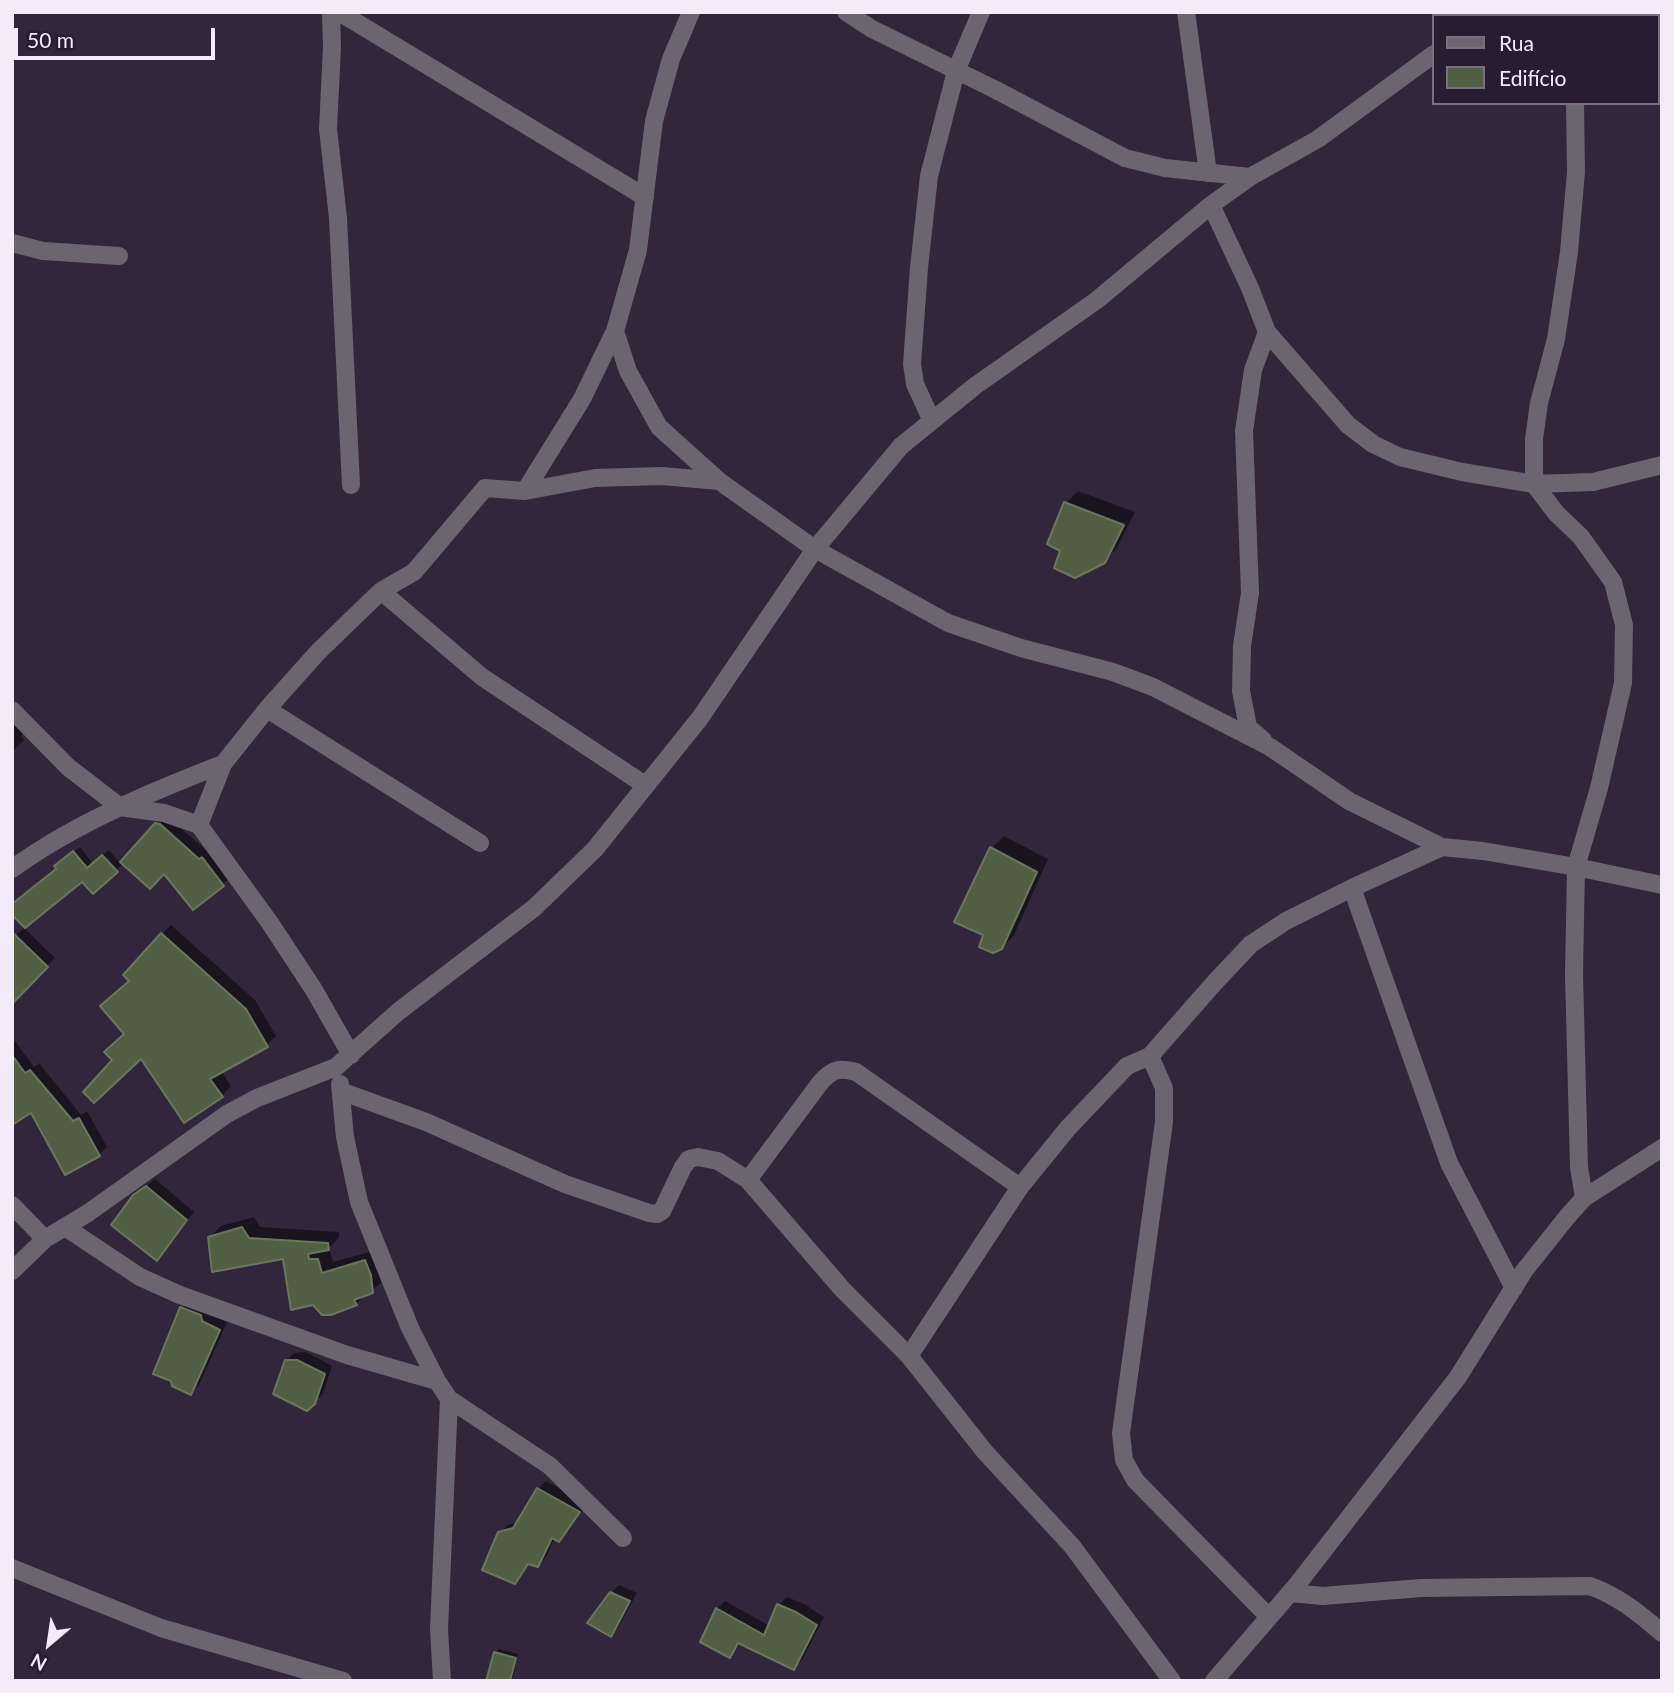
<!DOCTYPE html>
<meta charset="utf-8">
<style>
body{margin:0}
#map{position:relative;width:1674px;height:1693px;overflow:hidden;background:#32263c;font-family:Lato,sans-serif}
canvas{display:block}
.frame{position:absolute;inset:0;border:14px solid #f3ebfa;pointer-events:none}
.legend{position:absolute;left:1432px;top:14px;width:228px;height:91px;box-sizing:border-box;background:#281c32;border:2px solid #796f82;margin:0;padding:9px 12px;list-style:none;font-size:21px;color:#f3ebfa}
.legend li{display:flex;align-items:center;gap:14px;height:35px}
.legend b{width:35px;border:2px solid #796f82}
.north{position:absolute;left:14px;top:1609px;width:70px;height:70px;-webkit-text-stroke:5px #281c32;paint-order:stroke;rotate:209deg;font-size:19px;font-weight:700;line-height:28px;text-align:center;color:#f3ebfa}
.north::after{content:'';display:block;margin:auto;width:24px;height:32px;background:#f3ebfa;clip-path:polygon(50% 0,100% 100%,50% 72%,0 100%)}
.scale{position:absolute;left:14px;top:28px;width:201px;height:32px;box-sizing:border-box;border:4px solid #f3ebfa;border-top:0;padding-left:9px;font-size:21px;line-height:24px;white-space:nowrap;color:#f3ebfa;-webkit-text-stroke:5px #281c32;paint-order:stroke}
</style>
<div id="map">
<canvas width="1674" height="1693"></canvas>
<div class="frame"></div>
<ul class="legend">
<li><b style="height:9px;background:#6b6571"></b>Rua</li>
<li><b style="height:19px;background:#535f45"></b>Edifício</li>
</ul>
<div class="north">N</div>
<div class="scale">50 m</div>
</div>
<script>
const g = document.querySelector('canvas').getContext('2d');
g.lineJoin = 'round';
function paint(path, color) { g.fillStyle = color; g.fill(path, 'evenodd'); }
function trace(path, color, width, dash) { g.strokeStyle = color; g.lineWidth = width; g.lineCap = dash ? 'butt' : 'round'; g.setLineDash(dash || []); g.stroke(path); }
const shadow = new Path2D(`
 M 1078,491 L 1135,512 L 1117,548 L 1104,561 L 1063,550 L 1066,503 Z
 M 12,720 L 29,728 L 21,736 L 24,740 L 12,752 Z
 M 164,816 L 168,817 L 208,852 L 231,877 L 193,908 L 165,871 L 124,863 L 93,892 L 82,880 L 58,868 L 62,861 L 80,847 L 93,864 L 109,850 L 121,864 Z
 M 1004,836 L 1048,859 L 1014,935 L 1001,948 L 986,934 L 956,921 L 992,848 Z
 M 171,925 L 255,1000 L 276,1036 L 267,1045 L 221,1071 L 231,1086 L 222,1096 L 141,1057 L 114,1060 L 126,1033 L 131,980 L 162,934 Z
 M 24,928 L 55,958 L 19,994 L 12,939 Z
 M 12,1037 L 34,1067 L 39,1063 L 81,1115 L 87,1111 L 107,1147 L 99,1155 L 65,1173 L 32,1110 L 12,1123 Z
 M 155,1179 L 194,1212 L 157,1259 L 135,1196 Z
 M 254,1217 L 260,1227 L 339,1232 L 339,1238 L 329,1248 L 333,1262 L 377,1250 L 384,1280 L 356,1304 L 285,1257 L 209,1238 L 221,1226 Z
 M 188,1302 L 227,1322 L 199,1385 L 191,1393 L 180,1310 Z
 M 306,1352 L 332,1366 L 323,1394 L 307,1409 L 286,1361 L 294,1353 Z
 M 546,1481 L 587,1504 L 567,1531 L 559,1539 L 555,1537 L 546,1557 L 538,1565 L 530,1563 L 514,1582 L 499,1533 L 508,1525 L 519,1522 L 538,1489 Z
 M 619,1585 L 637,1593 L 619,1626 L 611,1634 L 611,1593 Z
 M 787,1597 L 804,1604 L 824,1617 L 802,1660 L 794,1668 L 741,1643 L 730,1655 L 702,1641 L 717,1609 L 725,1601 L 770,1626 L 779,1605 Z
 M 499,1649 L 518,1654 L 512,1681 L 488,1681 L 495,1653 Z`);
const building = new Path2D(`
 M 1064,502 L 1124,525 L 1105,563 L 1075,578 L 1054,568 L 1060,551 L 1047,544 Z
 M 155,823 L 160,824 L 199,859 L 202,857 L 224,886 L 193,910 L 164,874 L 150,889 L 120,862 Z
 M 990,847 L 1037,872 L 1002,949 L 993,953 L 979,947 L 983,935 L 954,922 Z
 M 73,851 L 87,868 L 102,855 L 118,872 L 93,894 L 82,882 L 25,928 L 12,915 L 12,904 L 56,869 L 54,866 Z
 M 12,932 L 48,967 L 12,1004 Z
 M 161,933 L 246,1009 L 268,1047 L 210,1079 L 223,1097 L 184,1123 L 141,1059 L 94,1103 L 83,1092 L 112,1060 L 104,1052 L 124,1034 L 100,1006 L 129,981 L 123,975 Z
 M 12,1055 L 25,1073 L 30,1070 L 73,1121 L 79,1118 L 100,1156 L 65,1175 L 31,1113 L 12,1125 Z
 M 146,1186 L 187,1220 L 157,1261 L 111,1225 L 133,1195 Z
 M 242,1227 L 249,1238 L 328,1243 L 329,1250 L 308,1254 L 309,1259 L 318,1259 L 322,1273 L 365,1260 L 371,1275 L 373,1293 L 354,1300 L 357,1305 L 331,1315 L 322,1315 L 313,1305 L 291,1310 L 283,1259 L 212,1272 L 208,1237 Z
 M 180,1307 L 201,1315 L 202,1321 L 220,1330 L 191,1395 L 172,1386 L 171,1381 L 153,1374 Z
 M 285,1360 L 297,1360 L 325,1374 L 315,1404 L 307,1411 L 273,1394 Z
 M 537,1488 L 580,1512 L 559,1542 L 552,1538 L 538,1567 L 528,1564 L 515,1584 L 482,1570 L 498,1532 L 513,1528 Z
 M 610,1592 L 630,1601 L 611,1637 L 587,1623 Z
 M 777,1604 L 796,1612 L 817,1625 L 794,1670 L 738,1643 L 730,1658 L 700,1642 L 716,1608 L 764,1635 Z
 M 494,1652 L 516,1658 L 510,1681 L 486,1681 Z`);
const minor = new Path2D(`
 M 331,12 L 332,47 L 328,129 L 338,218 L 351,485
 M 339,12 L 645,197
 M 846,12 L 872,29 L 996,90 L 1125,158 L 1165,168 L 1250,177
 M 1186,12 L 1208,173
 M 1570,12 L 1570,16
 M 1492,16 L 1499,12
 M 1575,103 L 1576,172 L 1569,252 L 1556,339 L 1539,403 L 1534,439 L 1534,484 L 1556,513 L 1581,537 L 1613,582 L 1624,625 L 1623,683 L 1599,788 L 1576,867 L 1574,975 L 1579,1167 L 1584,1198
 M 1211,205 L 1250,288 L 1267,332 L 1348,425 L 1373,444 L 1400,457 L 1462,472 L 1534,484 L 1593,482 L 1662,465
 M 12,243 L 43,251 L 119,256
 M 615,331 L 628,371 L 659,427 L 719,481 L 815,549 L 948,623 L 1021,648 L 1113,672 L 1153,687 L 1270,747 L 1349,801 L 1442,847 L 1483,851 L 1576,867 L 1662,885
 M 932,421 L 915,384 L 912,364 L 919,268 L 929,176 L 956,71 L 981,12
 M 525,491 L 582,399 L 615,331 L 638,250 L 654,121 L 671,59 L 691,12
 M 381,591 L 482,677 L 645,785
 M 267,709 L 480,843
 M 12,710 L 68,767 L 120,807 L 164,813 L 199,825 L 270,923 L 314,990 L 351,1055
 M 1263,740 L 1248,727 L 1241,691 L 1242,646 L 1250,593 L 1244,431 L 1253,370 L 1267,332
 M 199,825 L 223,764 L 267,709 L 318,652 L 381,591 L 414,572 L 485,488 L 525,491 L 595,478 L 662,476 L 719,481
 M 12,869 C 75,823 151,792 223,764
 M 1352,888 L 1449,1163 L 1514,1288
 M 1150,1056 L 1164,1088 L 1164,1122 L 1121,1433 L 1124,1460 L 1135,1480 L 1269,1617
 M 340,1084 L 345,1137 L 359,1202 L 410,1328 L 437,1381 L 449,1399 L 550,1466 L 623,1538
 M 343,1092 L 426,1122 L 565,1184 L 649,1213 L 657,1214 L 662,1211 L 683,1167 L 689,1159 L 698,1157 L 718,1161 L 748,1180 L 843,1290 L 909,1356 L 985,1452 L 1072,1546 L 1172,1681
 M 748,1180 L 820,1083 C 831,1070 839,1067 856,1072 L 1020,1187
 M 12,1205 L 45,1239
 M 65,1227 L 140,1277 L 180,1295 L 347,1355 L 437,1381
 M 12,1271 L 45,1239 L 88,1213 L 227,1114 L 257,1098 L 336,1067 L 399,1011 L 534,908 L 595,849 L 700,718 L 815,549 L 901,446 L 975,386 L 1097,300 L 1211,205 L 1250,177 L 1318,139 L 1434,54
 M 909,1356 L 1020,1187 L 1068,1128 L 1127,1066 L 1150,1056 L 1216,981 L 1251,944 L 1286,921 L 1352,888 L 1442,847
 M 12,1568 L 161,1628 L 343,1681
 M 1290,1593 L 1323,1596 L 1421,1588 L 1590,1586 C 1618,1596 1639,1613 1662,1633
 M 442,1681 L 439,1629 L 449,1399
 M 1214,1681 L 1296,1586 L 1458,1377 L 1524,1271 L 1567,1217 L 1584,1198 L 1662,1148`);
paint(shadow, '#0007');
paint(building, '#535f45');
trace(building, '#6a775c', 2);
trace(minor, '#6b6571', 18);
</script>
